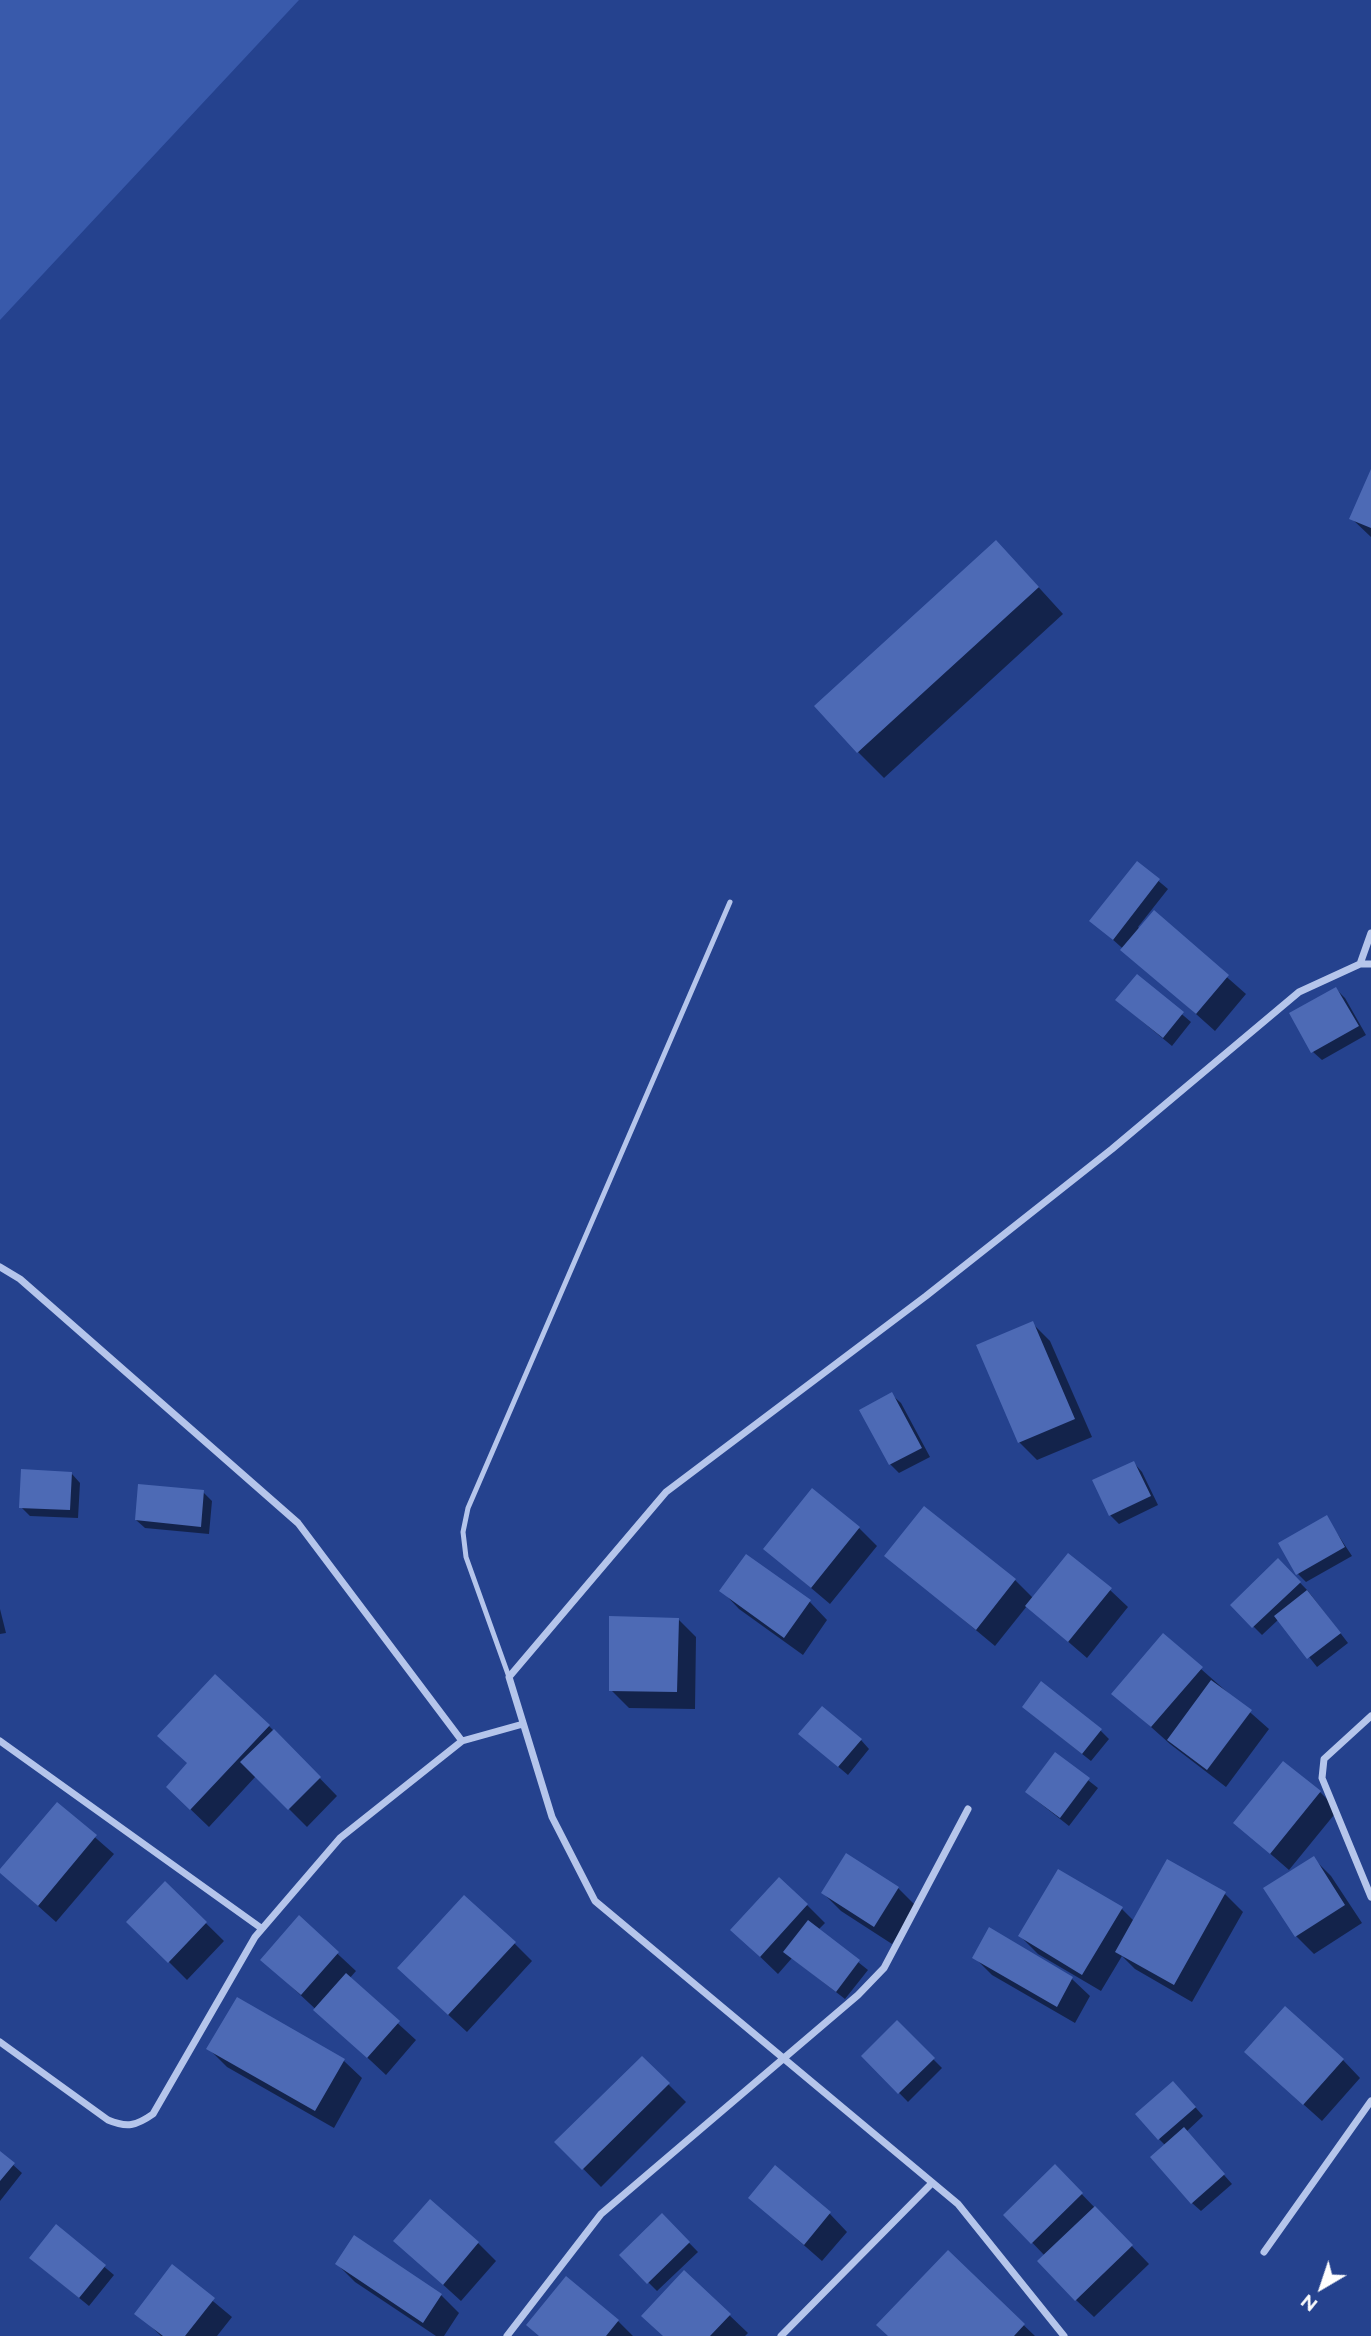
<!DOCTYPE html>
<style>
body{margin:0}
#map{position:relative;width:1371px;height:2336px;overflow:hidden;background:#25428e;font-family:Raleway,sans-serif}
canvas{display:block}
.north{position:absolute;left:1287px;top:2252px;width:70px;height:70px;-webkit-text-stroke:5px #25428e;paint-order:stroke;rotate:219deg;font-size:19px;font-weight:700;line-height:28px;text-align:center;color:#fff}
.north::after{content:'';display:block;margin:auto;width:24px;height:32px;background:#fff;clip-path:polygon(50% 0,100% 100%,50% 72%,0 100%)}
</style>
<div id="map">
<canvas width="1371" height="2336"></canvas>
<div class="north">N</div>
</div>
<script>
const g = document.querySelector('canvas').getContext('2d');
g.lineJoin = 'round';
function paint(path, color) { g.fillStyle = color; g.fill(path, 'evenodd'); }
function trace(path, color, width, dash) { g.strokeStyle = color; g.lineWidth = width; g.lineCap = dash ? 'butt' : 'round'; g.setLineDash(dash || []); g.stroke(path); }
const green = new Path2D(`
 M 0,0 L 299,0 L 0,320 Z`);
const shadow = new Path2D(`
 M 1371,473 L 1371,537 L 1351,518 Z
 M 1022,569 L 1063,614 L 884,778 L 858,752 Z
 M 1137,863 L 1168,889 L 1138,927 L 1140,929 L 1154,913 L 1246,994 L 1215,1031 L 1092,921 Z
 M 1137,976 L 1191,1022 L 1172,1046 L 1126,1008 Z
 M 1336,989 L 1345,998 L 1366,1035 L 1322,1060 L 1313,1052 Z
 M 1032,1323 L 1050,1341 L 1092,1437 L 1037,1460 L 1019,1442 Z
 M 892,1395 L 901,1403 L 930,1457 L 899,1473 L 890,1464 Z
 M 1134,1463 L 1142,1472 L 1158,1505 L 1119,1524 L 1110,1515 Z
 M 72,1474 L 80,1483 L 78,1518 L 30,1516 L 21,1507 Z
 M 203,1492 L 212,1501 L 209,1534 L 145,1528 L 136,1520 Z
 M 1327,1518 L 1352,1556 L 1306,1582 L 1298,1574 Z
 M 859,1528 L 877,1546 L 830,1604 L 765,1549 Z
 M 887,1556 L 1015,1580 L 1033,1598 L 1110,1590 L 1128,1607 L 1087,1658 L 1027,1606 L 995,1646 Z
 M 1278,1560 L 1308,1591 L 1348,1643 L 1317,1667 L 1279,1619 L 1262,1635 L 1232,1605 Z
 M 722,1591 L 810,1602 L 827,1620 L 803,1655 L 739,1609 Z
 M 0,1609 L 6,1633 L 0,1634 Z
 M 678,1619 L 696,1637 L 695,1709 L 629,1708 L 611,1690 Z
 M 1201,1669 L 1269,1729 L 1226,1787 L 1170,1744 L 1113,1693 Z
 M 1033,1715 L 1100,1730 L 1109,1739 L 1091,1761 Z
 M 269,1726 L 337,1796 L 307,1827 L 256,1776 L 209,1827 L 186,1805 Z
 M 861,1740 L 869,1749 L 848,1775 L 809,1742 Z
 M 1056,1755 L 1098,1788 L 1069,1826 L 1036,1800 Z
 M 1320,1792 L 1338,1810 L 1289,1870 L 1235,1823 Z
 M 57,1804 L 114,1854 L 56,1922 L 0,1872 Z
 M 847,1855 L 898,1888 L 916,1906 L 892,1944 L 841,1911 L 823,1893 Z
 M 1313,1858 L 1331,1876 L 1362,1923 L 1314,1954 L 1296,1936 Z
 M 165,1883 L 224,1941 L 187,1980 L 129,1922 Z
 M 1225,1894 L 1243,1912 L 1192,2002 L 1135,1969 L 1122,1956 L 1101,1991 L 1038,1954 L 1020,1936 L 1122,1909 L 1134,1921 Z
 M 807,1905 L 825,1923 L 818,1930 L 868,1970 L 845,1999 L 792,1958 L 778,1974 L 751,1948 Z
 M 299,1918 L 356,1971 L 349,1979 L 416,2040 L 386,2075 L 263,1960 Z
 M 990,1930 L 1072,1979 L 1090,1996 L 1075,2023 L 992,1975 L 974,1957 Z
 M 514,1943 L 532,1961 L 467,2032 L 417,1986 Z
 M 237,1999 L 344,2061 L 362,2078 L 334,2128 L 227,2067 L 209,2049 Z
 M 897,2023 L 942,2068 L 908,2102 L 863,2056 Z
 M 642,2058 L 686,2102 L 601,2187 L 557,2142 Z
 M 1343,2060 L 1360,2078 L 1322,2121 L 1264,2069 Z
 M 1182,2092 L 1203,2116 L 1186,2132 L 1232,2184 L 1201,2211 L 1192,2203 L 1165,2145 L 1159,2139 Z
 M 0,2153 L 22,2173 L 0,2201 Z
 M 1072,2184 L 1149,2264 L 1094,2317 L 1076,2300 L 1045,2256 L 1006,2215 Z
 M 750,2198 L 830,2214 L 847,2232 L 822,2261 Z
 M 662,2215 L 698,2252 L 657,2291 L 621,2255 Z
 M 57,2227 L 114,2275 L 89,2306 L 40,2266 Z
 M 395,2241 L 478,2243 L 496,2261 L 461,2301 Z
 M 948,2253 L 1035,2336 L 890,2336 Z
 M 337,2264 L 441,2295 L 459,2313 L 444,2336 L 436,2336 L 355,2282 Z
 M 172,2267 L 232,2317 L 217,2336 L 161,2336 L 137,2313 Z
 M 684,2272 L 748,2333 L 745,2336 L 664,2336 Z
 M 618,2321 L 633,2336 L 539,2336 Z`);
const building = new Path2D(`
 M 1371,469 L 1371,528 L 1349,519 Z
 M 996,540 L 1039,587 L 857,753 L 814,706 Z
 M 1137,861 L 1160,879 L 1113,940 L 1089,921 Z
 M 1154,910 L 1229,975 L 1196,1014 L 1120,950 Z
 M 1137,974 L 1184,1012 L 1163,1038 L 1115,1000 Z
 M 1336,987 L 1359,1026 L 1311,1053 L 1289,1013 Z
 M 1033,1321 L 1075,1419 L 1018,1443 L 976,1345 Z
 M 892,1392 L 922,1448 L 889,1465 L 859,1410 Z
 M 1134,1461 L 1151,1496 L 1109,1516 L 1092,1480 Z
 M 21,1469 L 72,1472 L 70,1510 L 19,1508 Z
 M 138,1484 L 204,1490 L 201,1527 L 135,1520 Z
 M 812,1488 L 860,1527 L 811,1588 L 763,1549 Z
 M 924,1506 L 1016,1579 L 976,1630 L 884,1556 Z
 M 1327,1515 L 1345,1547 L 1296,1575 L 1278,1543 Z
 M 1068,1553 L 1112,1588 L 1068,1642 L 1025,1606 Z
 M 746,1554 L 811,1600 L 784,1638 L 719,1591 Z
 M 1278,1558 L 1301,1582 L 1252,1628 L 1230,1605 Z
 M 1307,1590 L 1341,1633 L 1307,1659 L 1274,1616 Z
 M 609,1616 L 679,1618 L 677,1692 L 609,1691 Z
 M 1163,1633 L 1203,1667 L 1151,1727 L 1111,1694 Z
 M 215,1674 L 270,1725 L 190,1810 L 166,1787 L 187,1763 L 157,1736 Z
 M 1211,1680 L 1252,1710 L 1207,1770 L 1167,1740 Z
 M 1041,1681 L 1102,1729 L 1082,1754 L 1022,1707 Z
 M 822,1706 L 862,1739 L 838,1767 L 798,1734 Z
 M 274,1729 L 321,1777 L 288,1810 L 240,1762 Z
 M 1055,1752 L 1090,1778 L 1060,1818 L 1025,1792 Z
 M 1283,1761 L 1321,1791 L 1270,1854 L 1233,1823 Z
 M 57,1802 L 97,1835 L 38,1906 L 0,1873 L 0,1869 Z
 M 846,1853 L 899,1887 L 874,1927 L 821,1893 Z
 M 1314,1856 L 1345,1905 L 1295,1937 L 1263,1888 Z
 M 1167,1859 L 1226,1892 L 1174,1985 L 1115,1952 Z
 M 1058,1869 L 1123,1907 L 1082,1975 L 1018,1936 Z
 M 779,1877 L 808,1904 L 760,1957 L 730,1930 Z
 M 165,1881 L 207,1922 L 168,1963 L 126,1922 Z
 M 464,1895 L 516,1942 L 448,2015 L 397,1968 Z
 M 299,1915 L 339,1952 L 301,1995 L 260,1960 Z
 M 808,1920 L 860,1960 L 836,1992 L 783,1952 Z
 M 989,1927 L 1073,1977 L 1057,2007 L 972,1958 Z
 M 346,1973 L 400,2021 L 367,2058 L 313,2010 Z
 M 237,1997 L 345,2059 L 315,2111 L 206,2049 Z
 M 1285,2006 L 1344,2059 L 1303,2105 L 1244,2052 Z
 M 897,2020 L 935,2058 L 898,2094 L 861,2056 Z
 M 642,2056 L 670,2083 L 582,2170 L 554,2142 Z
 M 1173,2081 L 1196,2107 L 1158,2140 L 1135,2114 Z
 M 1184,2127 L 1225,2174 L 1191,2204 L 1150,2157 Z
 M 0,2151 L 15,2163 L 0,2181 Z
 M 1055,2164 L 1083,2193 L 1031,2244 L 1003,2215 Z
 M 775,2165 L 831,2212 L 804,2245 L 748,2198 Z
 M 430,2199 L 479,2242 L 443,2285 L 393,2241 Z
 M 1095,2206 L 1133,2245 L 1075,2301 L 1037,2261 Z
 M 662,2213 L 690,2242 L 647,2284 L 619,2255 Z
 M 56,2224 L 106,2265 L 79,2298 L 29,2258 Z
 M 354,2235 L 442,2294 L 423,2323 L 335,2264 Z
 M 948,2250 L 1025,2324 L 1014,2336 L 888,2336 L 876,2325 Z
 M 172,2264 L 215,2298 L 185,2336 L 163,2336 L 134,2314 Z
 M 684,2270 L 731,2314 L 710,2336 L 663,2336 L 641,2316 Z
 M 566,2276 L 619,2320 L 606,2336 L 539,2336 L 526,2325 Z`);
const lane = new Path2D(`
 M 509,1677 L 466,1557 L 463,1532 L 468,1508 L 730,902`);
const street = new Path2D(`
 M 1360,964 L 1371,933
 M 0,1267 L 20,1279 L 298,1523 L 462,1741
 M 1371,1716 L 1324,1759 L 1322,1778 L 1371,1897
 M 0,1741 L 261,1928
 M 0,2042 L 108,2120 C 127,2128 136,2126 153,2114 L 255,1937 L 340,1838 L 462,1741 L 523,1724
 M 1264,2252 L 1371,2101
 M 507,2336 L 601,2214 L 858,1995 L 884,1968 L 968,1809
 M 781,2336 L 932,2183
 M 1064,2336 L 958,2204 L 595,1901 L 552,1817 L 509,1677 L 666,1492 L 926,1296 L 1112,1149 L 1299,992 L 1360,964 L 1371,964`);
paint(green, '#395aab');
paint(shadow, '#0007');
paint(building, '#4d6ab5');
trace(lane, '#b5c5eb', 5);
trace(street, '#b5c5eb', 7);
</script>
